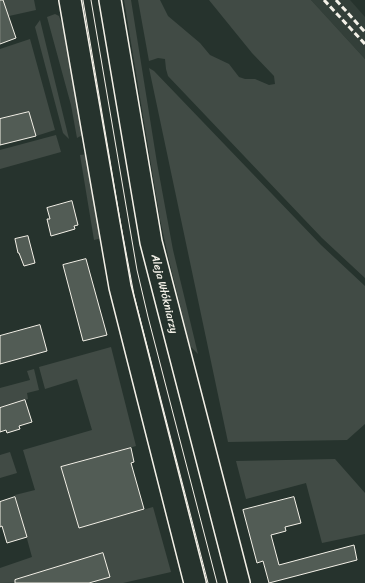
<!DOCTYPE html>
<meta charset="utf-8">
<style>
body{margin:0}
canvas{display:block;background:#26332d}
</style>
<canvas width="365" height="583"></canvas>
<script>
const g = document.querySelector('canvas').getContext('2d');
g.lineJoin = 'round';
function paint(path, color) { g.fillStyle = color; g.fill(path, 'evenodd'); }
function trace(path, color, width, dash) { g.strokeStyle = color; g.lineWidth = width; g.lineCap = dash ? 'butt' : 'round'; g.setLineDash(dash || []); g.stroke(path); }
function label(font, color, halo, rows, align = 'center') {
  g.font = font + ' Sriracha,sans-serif'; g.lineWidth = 3; g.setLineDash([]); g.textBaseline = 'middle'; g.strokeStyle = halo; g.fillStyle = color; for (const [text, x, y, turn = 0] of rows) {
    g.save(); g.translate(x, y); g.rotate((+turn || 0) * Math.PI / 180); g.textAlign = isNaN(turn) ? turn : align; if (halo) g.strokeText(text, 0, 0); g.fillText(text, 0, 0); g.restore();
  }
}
const built = new Path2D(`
 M 311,0 L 350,0 L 365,17 L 365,59 Z`);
const green = new Path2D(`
 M 0,0 L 34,0 L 36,10 L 0,18 Z
 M 124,0 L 131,0 L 157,163 L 173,250 L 198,354 L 190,346 L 168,256 L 160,219 Z
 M 138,0 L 160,0 L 168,16 L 200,43 L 210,55 L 229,64 L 239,77 L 245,79 L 255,79 L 269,85 L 275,84 L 274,76 L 252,53 L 209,0 L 311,0 L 365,59 L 365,278 L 322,238 L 168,76 L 166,69 L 165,59 L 158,58 L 149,61 Z
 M 55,14 L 59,16 L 68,41 L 84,134 L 77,138 L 71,105 L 47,17 Z
 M 40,20 L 69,139 L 63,133 L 35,27 Z
 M 30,39 L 55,130 L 36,136 L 29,112 L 0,119 L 0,49 Z
 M 149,68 L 154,71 L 321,245 L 365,286 L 365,424 L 347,440 L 228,442 Z
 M 56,135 L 61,152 L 0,169 L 0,150 Z
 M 88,154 L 102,238 L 94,240 L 80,155 Z
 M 111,347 L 136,446 L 61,468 L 79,528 L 153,507 L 171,572 L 123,583 L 95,583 L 94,581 L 0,583 L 0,568 L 32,557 L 15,495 L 35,490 L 23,450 L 92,430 L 77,379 L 45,389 L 39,367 Z
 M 34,369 L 39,390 L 27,393 L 28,399 L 0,408 L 0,388 L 30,380 L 27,371 Z
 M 10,452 L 17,473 L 0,478 L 0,455 Z
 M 335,459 L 365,493 L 365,534 L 322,543 L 306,483 L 246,499 L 236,461 Z`);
const building = new Path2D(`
 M 0,0 L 3,0 L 16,38 L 0,44 Z
 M 29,112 L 36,136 L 0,145 L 0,119 Z
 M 72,201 L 78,225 L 74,226 L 75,229 L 51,236 L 47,219 L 50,219 L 47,208 Z
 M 28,236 L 35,263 L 24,266 L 19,253 L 18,253 L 15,239 Z
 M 86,259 L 107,335 L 83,341 L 63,265 Z
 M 40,325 L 47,351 L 0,364 L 0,336 Z
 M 25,400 L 32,422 L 19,426 L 20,429 L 7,433 L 6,430 L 0,432 L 0,408 Z
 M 131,448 L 134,462 L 131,463 L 144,509 L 79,528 L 61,467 Z
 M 15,497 L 27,537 L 7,543 L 2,526 L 0,527 L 0,502 Z
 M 294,497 L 301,523 L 285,527 L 286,531 L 271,535 L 279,565 L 354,545 L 357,560 L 269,583 L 263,561 L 257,563 L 243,510 Z
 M 103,553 L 110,577 L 89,583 L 15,583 L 15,580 Z`);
const primary = new Path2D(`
 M 70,0 L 120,287 L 195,583
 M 110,0 L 151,242 L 239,583`);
const tram = new Path2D(`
 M 83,0 L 120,220 L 134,295 L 208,583
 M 91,0 L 137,270 L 148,317 L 217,583`);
const rail = new Path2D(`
 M 324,0 L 365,44
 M 336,0 L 365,32`);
const streetNames = [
 ["Aleja Włókniarzy",164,294,76]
];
paint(built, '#333f39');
paint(green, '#414b45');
paint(building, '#525c55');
trace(building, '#f4f1e8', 1);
trace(primary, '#f4f1e8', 24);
trace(primary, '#26332d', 21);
trace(tram, '#f4f1e8', 1);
trace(rail, '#f4f1e8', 3, [6, 3]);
label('11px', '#f4f1e8', '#26332d', streetNames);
</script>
